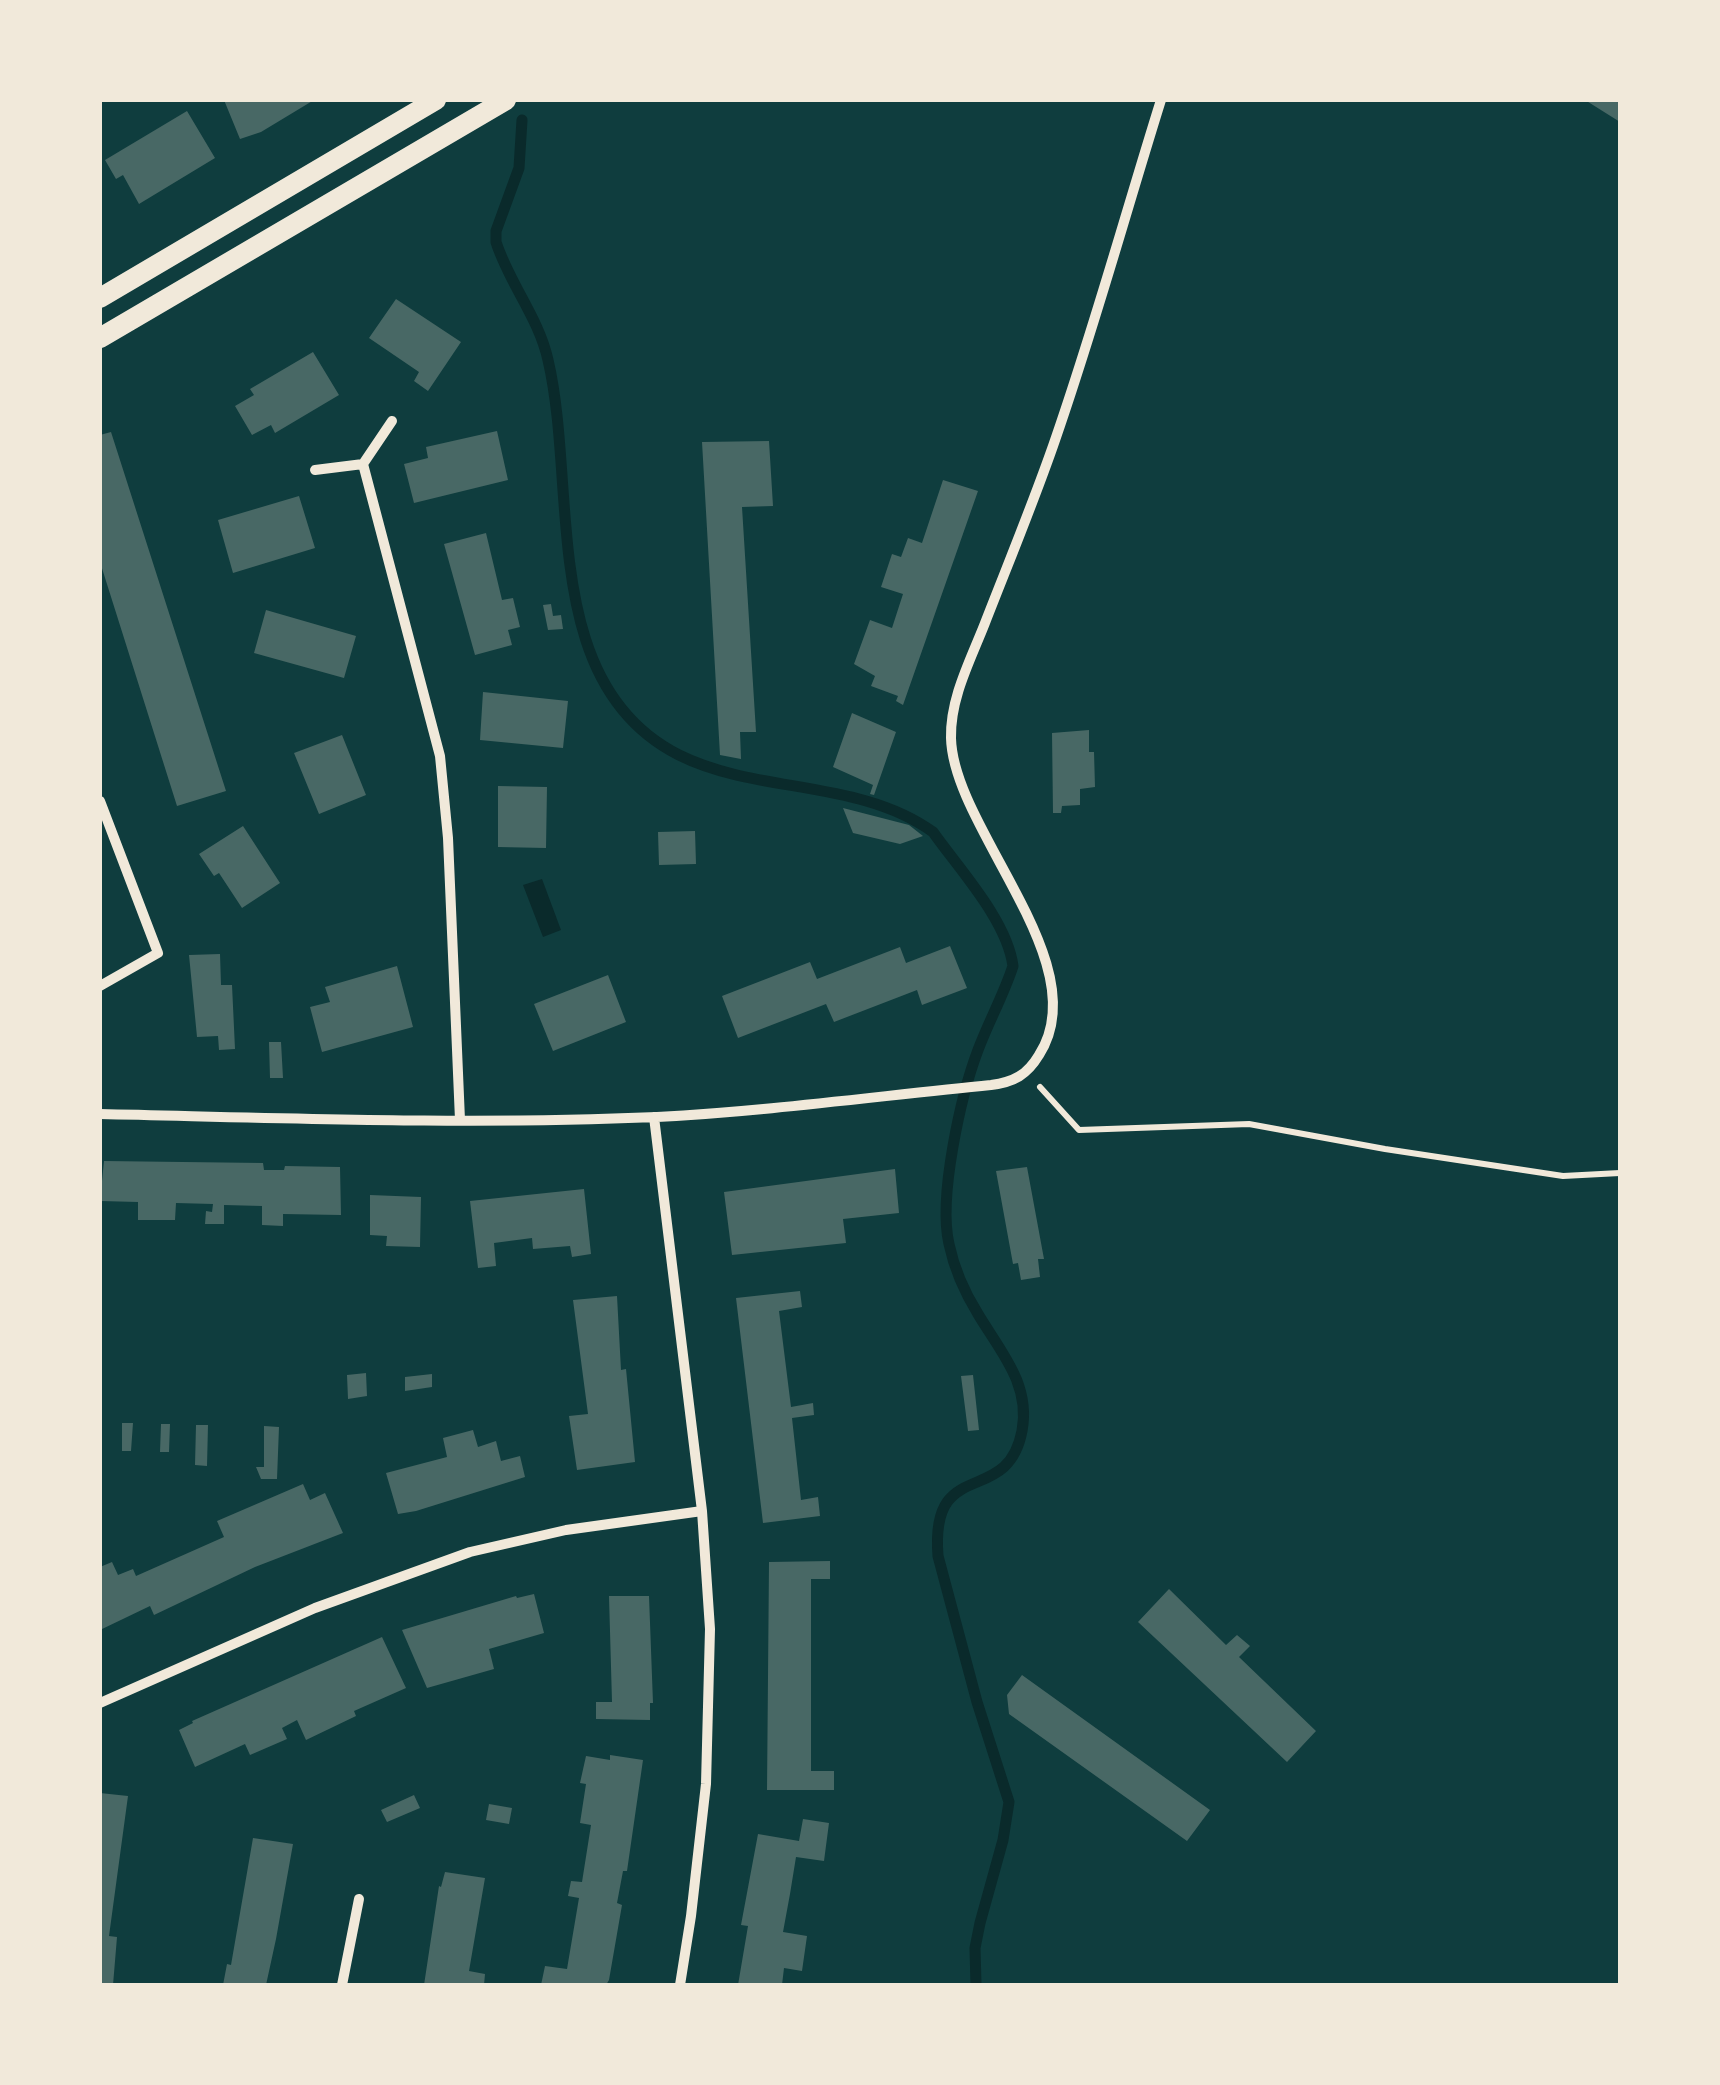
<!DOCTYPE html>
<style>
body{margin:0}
#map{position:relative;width:1720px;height:2085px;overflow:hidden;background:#0f3d3e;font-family:Arial,sans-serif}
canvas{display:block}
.frame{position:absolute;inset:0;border:102px solid #f1e9da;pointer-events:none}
</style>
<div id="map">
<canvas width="1720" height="2085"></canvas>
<div class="frame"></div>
</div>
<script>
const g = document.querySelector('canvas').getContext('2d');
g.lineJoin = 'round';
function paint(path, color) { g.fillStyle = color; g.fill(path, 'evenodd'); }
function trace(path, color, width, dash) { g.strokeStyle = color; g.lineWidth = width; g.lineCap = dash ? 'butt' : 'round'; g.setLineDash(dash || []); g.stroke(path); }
const water = new Path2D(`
 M 542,879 L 561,930 L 543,937 L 523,885 Z`);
const stream = new Path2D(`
 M 522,120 L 519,168 L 496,231 L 496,242 C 509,283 539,318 548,360 C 578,488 538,684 679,755 C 757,794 860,779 933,832 C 959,869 1007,920 1013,966 C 1004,994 989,1021 978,1050 C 961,1095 938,1197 949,1244 C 954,1268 965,1293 978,1314 C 1000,1351 1031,1384 1022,1431 C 1007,1509 930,1454 938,1556 L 977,1702 L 1009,1802 L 1003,1840 L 980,1923 L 975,1948 L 976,1985`);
const building = new Path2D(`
 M 224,100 L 314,100 L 261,132 L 240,139 Z
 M 1585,100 L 1620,100 L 1620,122 Z
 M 187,111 L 215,158 L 139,204 L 123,175 L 116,179 L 105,160 Z
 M 396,299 L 461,342 L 428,391 L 414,381 L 419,372 L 369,338 Z
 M 313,352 L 339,395 L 275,433 L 271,425 L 252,435 L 235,406 L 254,395 L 250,389 Z
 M 497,431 L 508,480 L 414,503 L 404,464 L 428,458 L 426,447 Z
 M 111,432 L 226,791 L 177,806 L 100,562 L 100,435 Z
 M 769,441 L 773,506 L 742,507 L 756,732 L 740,732 L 741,759 L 720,755 L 702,442 Z
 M 943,480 L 978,491 L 903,705 L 896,701 L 898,696 L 871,686 L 875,676 L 854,664 L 870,620 L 892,628 L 903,594 L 881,587 L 892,554 L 901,557 L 908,538 L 922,543 Z
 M 299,496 L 315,548 L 233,573 L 218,520 Z
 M 486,533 L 502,600 L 513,598 L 520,627 L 508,630 L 512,645 L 475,655 L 444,544 Z
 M 551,604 L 553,616 L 561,615 L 563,629 L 548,630 L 543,605 Z
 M 266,610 L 356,636 L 344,678 L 254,653 Z
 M 483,692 L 568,701 L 563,748 L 480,740 Z
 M 852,713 L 896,732 L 874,795 L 870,794 L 873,785 L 833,767 Z
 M 1089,730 L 1089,752 L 1094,752 L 1095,787 L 1080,789 L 1080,805 L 1062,806 L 1061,813 L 1053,813 L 1052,733 Z
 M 342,735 L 366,795 L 319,814 L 294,753 Z
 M 498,786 L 547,787 L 546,848 L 498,847 Z
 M 843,808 L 909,825 L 923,836 L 900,844 L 853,833 Z
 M 243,826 L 280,883 L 242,908 L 219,873 L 214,876 L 199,854 Z
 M 695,831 L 696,864 L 659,865 L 658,832 Z
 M 950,946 L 967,988 L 922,1005 L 917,990 L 834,1022 L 826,1004 L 738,1038 L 722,996 L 810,962 L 817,979 L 900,947 L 906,963 Z
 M 220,954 L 221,985 L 232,985 L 235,1049 L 219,1050 L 218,1036 L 197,1037 L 189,955 Z
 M 397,966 L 413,1027 L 322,1052 L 310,1007 L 330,1002 L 325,987 Z
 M 608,975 L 626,1022 L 553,1051 L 534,1004 Z
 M 269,1042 L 281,1042 L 283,1078 L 270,1078 Z
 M 104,1161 L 263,1163 L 264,1170 L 284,1170 L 285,1166 L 340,1167 L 341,1215 L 283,1214 L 283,1226 L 262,1225 L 262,1206 L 224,1205 L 224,1224 L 205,1224 L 206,1211 L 212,1212 L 213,1204 L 176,1203 L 175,1220 L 138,1220 L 138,1202 L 100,1201 Z
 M 1027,1167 L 1044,1259 L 1038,1259 L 1040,1277 L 1021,1280 L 1018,1263 L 1013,1264 L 996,1171 Z
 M 895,1169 L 899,1213 L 843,1219 L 846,1243 L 732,1255 L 724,1192 Z
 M 584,1189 L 591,1254 L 572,1257 L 570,1246 L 533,1249 L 532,1238 L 494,1243 L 496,1266 L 478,1268 L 470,1201 Z
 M 370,1195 L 421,1197 L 420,1247 L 386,1246 L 387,1236 L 370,1235 Z
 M 800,1291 L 802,1307 L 779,1311 L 791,1407 L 813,1403 L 814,1415 L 792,1418 L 801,1500 L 818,1497 L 820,1516 L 763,1523 L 736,1298 Z
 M 617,1296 L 621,1370 L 626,1369 L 635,1462 L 577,1470 L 569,1416 L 588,1414 L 573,1300 Z
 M 366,1373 L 367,1396 L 348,1399 L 347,1375 Z
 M 432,1374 L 432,1387 L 405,1391 L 405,1377 Z
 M 973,1375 L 979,1430 L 968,1431 L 961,1376 Z
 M 122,1423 L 133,1423 L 131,1451 L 122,1451 Z
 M 161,1424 L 170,1424 L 169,1452 L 160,1452 Z
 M 196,1425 L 208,1425 L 207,1466 L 195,1465 Z
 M 264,1426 L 279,1427 L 277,1479 L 261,1479 L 256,1467 L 264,1467 Z
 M 473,1430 L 478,1447 L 496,1441 L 501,1461 L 520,1456 L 525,1477 L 416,1511 L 398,1514 L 386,1473 L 447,1457 L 443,1438 Z
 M 303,1484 L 310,1500 L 325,1493 L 343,1533 L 255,1567 L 154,1615 L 150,1606 L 100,1630 L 100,1567 L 112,1562 L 118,1575 L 133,1569 L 136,1576 L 224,1537 L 217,1521 Z
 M 830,1561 L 830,1579 L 811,1579 L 811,1771 L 834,1771 L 834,1790 L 767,1790 L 769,1562 Z
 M 1169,1589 L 1226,1645 L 1237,1635 L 1250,1646 L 1239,1657 L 1316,1731 L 1287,1762 L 1138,1622 Z
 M 534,1594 L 544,1633 L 489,1649 L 494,1669 L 427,1688 L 402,1630 L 516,1596 L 517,1598 Z
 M 609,1596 L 649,1596 L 653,1703 L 650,1703 L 650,1720 L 596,1719 L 596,1702 L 612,1702 Z
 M 382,1637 L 406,1688 L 354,1711 L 356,1716 L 306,1740 L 297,1720 L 282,1728 L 287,1739 L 250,1755 L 245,1744 L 195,1767 L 179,1730 L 193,1723 L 192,1721 Z
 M 1022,1675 L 1210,1810 L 1187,1841 L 1009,1714 L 1007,1695 Z
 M 610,1755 L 643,1760 L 627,1871 L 623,1871 L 617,1903 L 622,1905 L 609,1980 L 606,1985 L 541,1985 L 545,1966 L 567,1969 L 579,1898 L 568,1896 L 571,1881 L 582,1882 L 591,1825 L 580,1823 L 586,1784 L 580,1783 L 586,1756 L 610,1760 Z
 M 100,1793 L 128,1796 L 109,1936 L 117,1937 L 113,1985 L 100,1983 Z
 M 414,1795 L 420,1808 L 387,1822 L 381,1810 Z
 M 489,1804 L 512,1808 L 509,1824 L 486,1820 Z
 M 803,1819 L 829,1823 L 824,1861 L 796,1857 L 790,1894 L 783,1932 L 807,1936 L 802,1971 L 784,1968 L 782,1985 L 738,1985 L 748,1926 L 741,1925 L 758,1834 L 799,1841 Z
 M 253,1838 L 293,1844 L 276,1939 L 266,1985 L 223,1985 L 227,1964 L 231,1965 Z
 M 445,1872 L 485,1878 L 469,1971 L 485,1974 L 484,1985 L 424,1985 L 439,1886 L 441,1887 Z`);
const path = new Path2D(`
 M 1040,1087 L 1079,1130 L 1249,1124 L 1385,1149 L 1563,1176 L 1620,1173`);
const minor = new Path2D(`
 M 363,464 L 440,756 L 448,838 L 460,1120
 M 315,470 L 363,464 L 392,421
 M 100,801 L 158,953 L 100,986
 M 100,1114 C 285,1118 471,1125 657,1117 C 769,1111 879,1096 991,1085 C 1014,1082 1027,1075 1039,1055 C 1098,964 953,829 951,738 C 950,698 971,659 985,623 C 1008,564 1032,506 1053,446 C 1093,332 1125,215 1161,100
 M 654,1117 L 702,1511 L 710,1629 L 706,1784 L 691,1916 L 680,1985
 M 100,1703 L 315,1608 L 470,1552 L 566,1530 L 702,1511
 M 342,1985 L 359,1899`);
const secondary = new Path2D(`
 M 100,298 L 436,100
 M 100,338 L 506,100`);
paint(water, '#0a2a2b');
trace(stream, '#0a2a2b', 11);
paint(building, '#486865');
trace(path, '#f1e9da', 6);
trace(minor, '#f1e9da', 10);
trace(secondary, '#f1e9da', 20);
</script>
